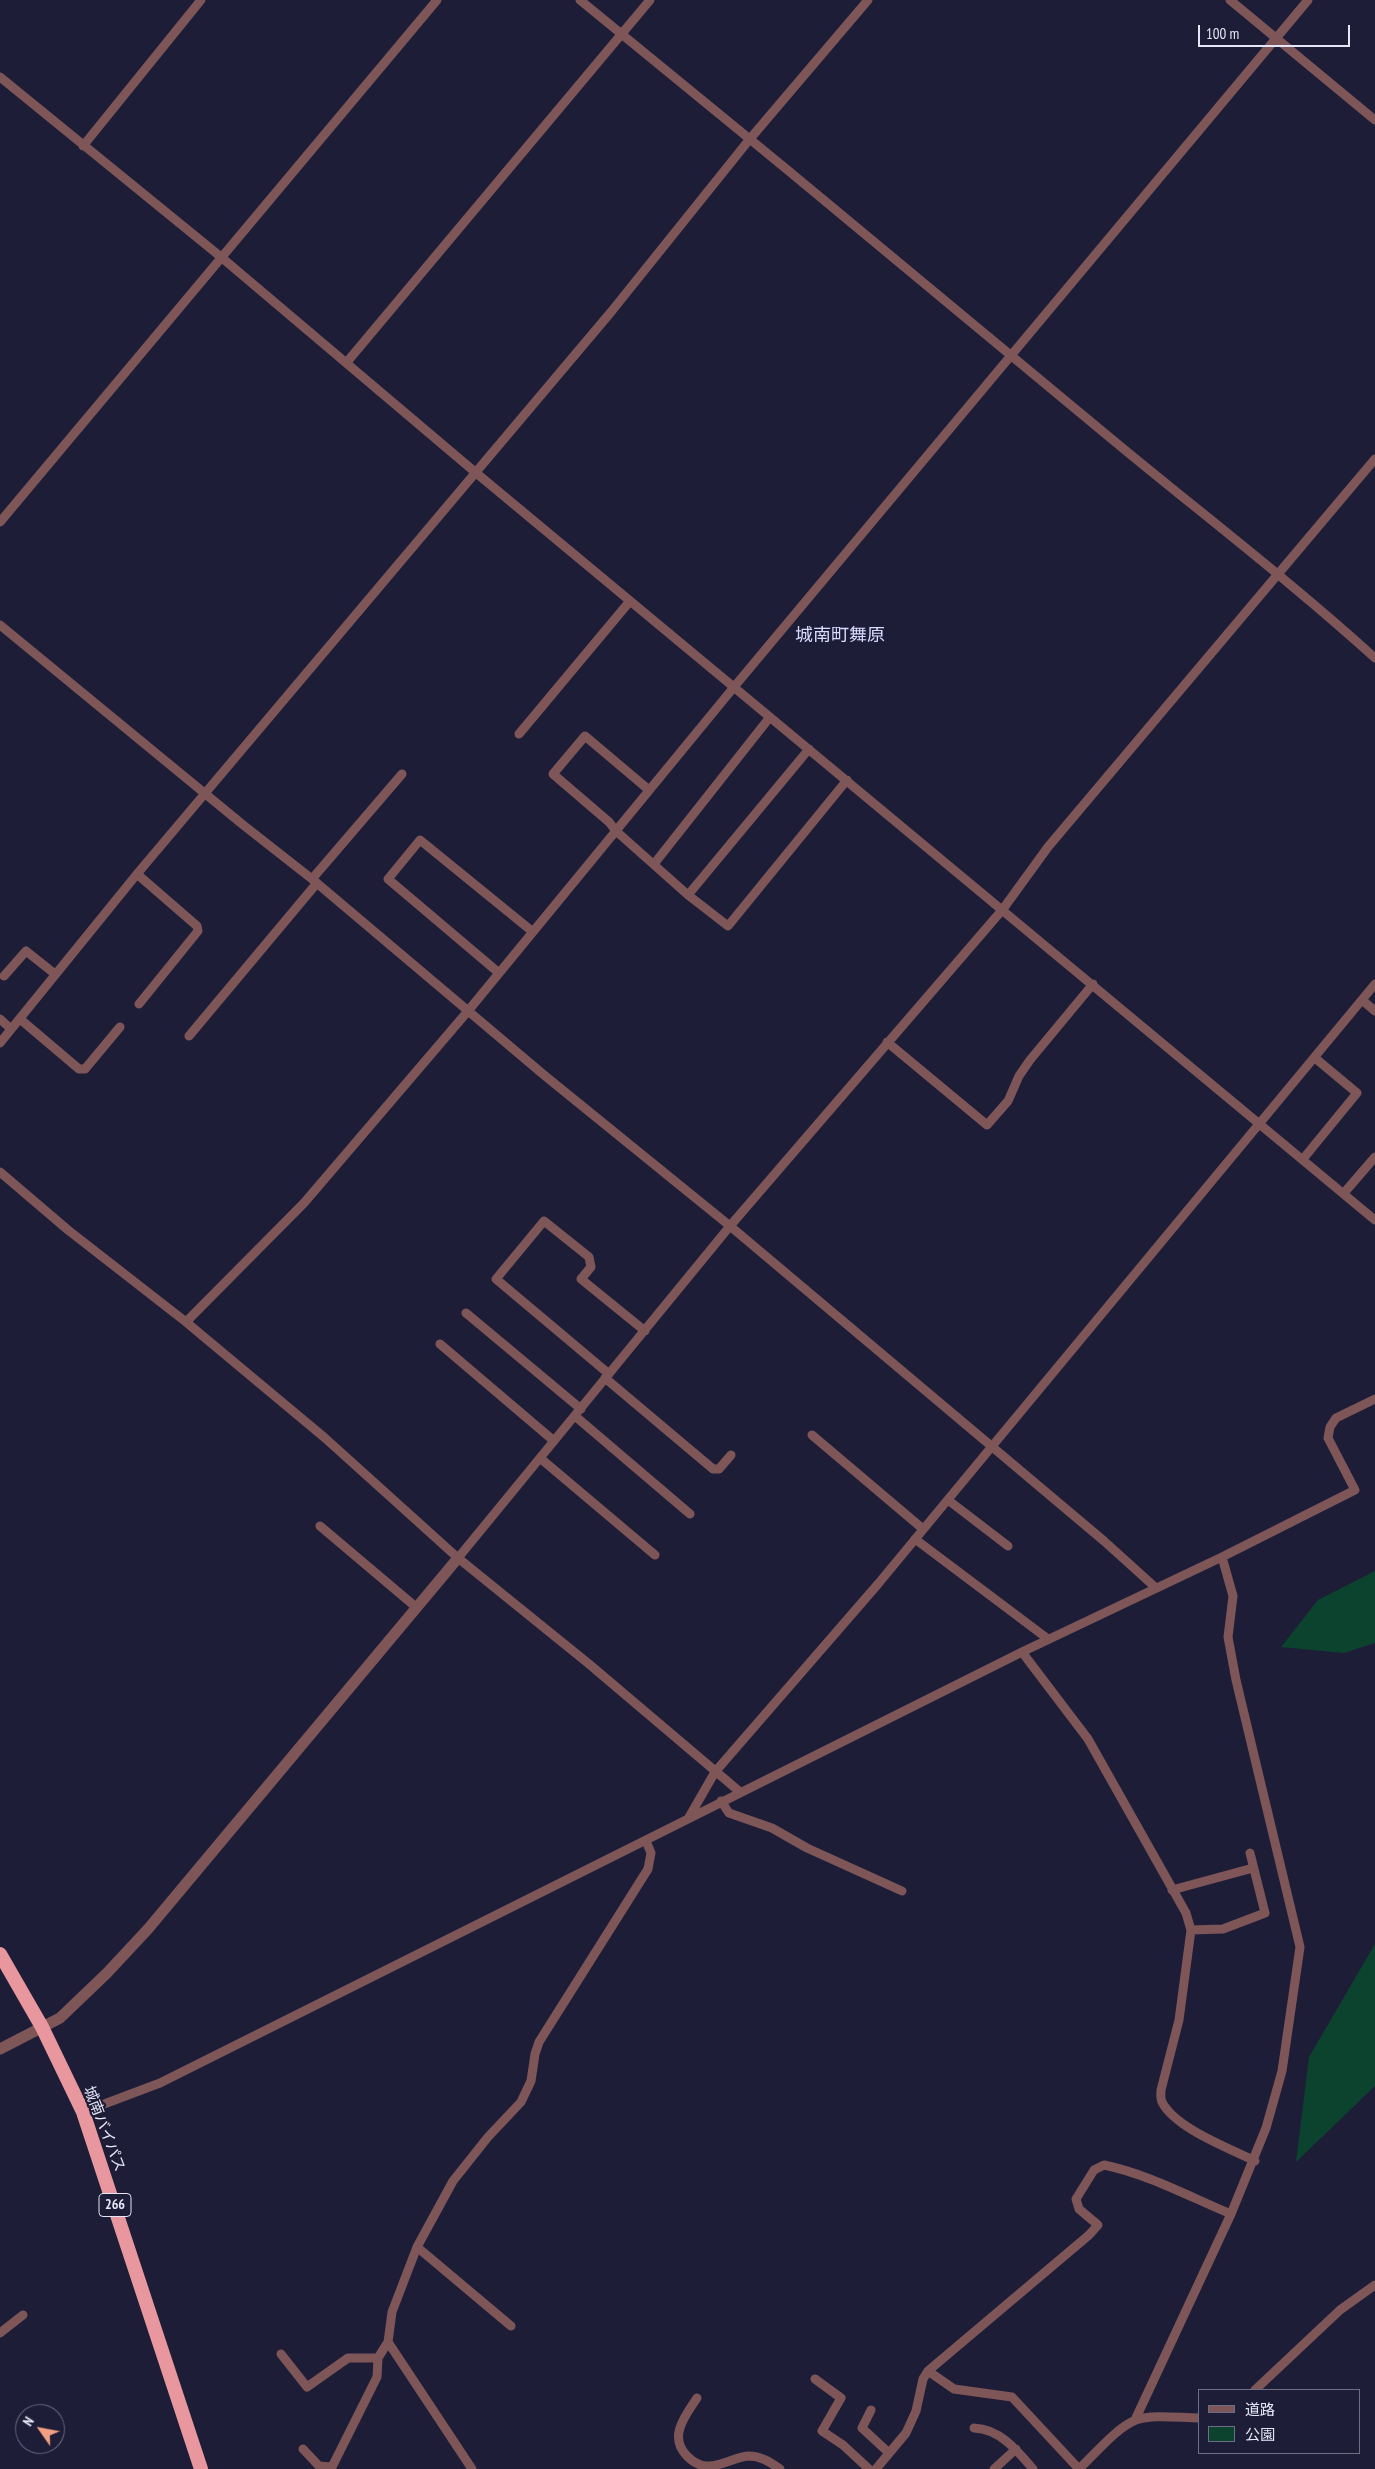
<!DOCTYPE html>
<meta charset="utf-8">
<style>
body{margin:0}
#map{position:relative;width:1375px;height:2469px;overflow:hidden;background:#1d1d37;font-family:"PT Sans Narrow","Noto Sans JP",sans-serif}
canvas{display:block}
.legend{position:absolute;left:1198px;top:2389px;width:162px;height:65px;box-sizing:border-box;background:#1d1d37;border:1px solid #6d6e84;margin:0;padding:6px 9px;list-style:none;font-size:15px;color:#e5e7f8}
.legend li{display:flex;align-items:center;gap:10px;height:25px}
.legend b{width:25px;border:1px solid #6d6e84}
.north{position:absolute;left:15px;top:2404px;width:50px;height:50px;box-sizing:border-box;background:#1d1d37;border:1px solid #6d6e84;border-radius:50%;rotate:303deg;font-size:14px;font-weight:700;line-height:20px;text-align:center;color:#e5e7f8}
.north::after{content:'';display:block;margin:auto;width:18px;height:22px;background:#f2a081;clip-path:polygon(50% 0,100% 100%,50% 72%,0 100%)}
.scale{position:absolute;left:1198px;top:25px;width:152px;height:22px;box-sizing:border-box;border:2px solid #e5e7f8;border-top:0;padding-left:6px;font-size:15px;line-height:18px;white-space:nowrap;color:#e5e7f8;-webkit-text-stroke:4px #1d1d37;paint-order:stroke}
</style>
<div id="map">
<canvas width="1375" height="2469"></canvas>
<ul class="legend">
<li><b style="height:6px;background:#7e5658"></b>道路</li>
<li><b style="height:14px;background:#0c432e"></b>公園</li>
</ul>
<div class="north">N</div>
<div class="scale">100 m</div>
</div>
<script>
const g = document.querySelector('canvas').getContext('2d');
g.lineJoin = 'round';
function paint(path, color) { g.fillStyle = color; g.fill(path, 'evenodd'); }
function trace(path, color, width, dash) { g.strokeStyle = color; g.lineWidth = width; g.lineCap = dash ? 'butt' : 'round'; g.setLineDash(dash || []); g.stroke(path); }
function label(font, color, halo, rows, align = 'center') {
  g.font = font + ' "PT Sans Narrow","Noto Sans JP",sans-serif'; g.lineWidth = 4.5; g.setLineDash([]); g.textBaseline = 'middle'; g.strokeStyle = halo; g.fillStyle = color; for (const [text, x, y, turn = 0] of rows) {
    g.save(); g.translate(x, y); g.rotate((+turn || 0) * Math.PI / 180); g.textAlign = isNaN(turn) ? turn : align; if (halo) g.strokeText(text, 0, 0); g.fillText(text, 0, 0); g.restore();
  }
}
const green = new Path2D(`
 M 1375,1571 L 1375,1643 L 1344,1653 L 1281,1647 L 1318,1600 Z
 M 1375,1944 L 1375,2086 L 1296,2162 L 1309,2057 Z`);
const minor = new Path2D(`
 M 580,0 C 757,144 933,290 1108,436 C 1197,510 1289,580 1375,658
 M 1230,0 L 1375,120
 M 0,77 L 221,257 L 475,472 L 1375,1220
 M 83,146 L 201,0
 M 347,362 L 650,0
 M 0,522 L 437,0
 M 0,625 L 242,824 L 312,879 L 544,1075 L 730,1226 L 1104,1541 L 1156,1588
 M 519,734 L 630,601
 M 649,790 L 585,736 L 553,774 L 609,822 L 616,831 L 688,895 L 728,926 L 847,780
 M 654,864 L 770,717
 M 137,874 L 197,926 L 198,931 L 139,1004
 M 312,879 L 402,774
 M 688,895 L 809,749
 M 499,973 L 388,879 L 420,840 L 533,932
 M 4,976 L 26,951 L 55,974
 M 1362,1000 L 1375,1011
 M 0,1019 L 11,1029
 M 20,1019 L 79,1069 L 85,1069 L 120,1027
 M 189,1036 L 317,883
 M 887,1042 L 987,1125 L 1008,1101 L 1019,1076 L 1030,1060 L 1093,984
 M 0,1043 L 137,874 L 611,312 L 749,140 L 868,0
 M 1303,1159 L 1357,1093 L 1315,1058
 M 0,1172 L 68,1230 L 186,1322 L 325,1438 L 458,1558 L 589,1664 L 740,1792
 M 1344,1193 L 1375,1157
 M 466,1313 L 581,1409
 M 186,1322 L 304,1203 L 468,1011 L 734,687 L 1308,0
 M 440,1344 L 554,1441
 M 609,1374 L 496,1279 L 544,1221 L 589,1257 L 591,1267 L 581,1279 L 645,1331
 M 605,1378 L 713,1469 L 719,1469 L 731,1455
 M 575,1416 L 690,1514
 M 812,1435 L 923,1529
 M 540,1458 L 655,1555
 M 948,1500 L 1008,1546
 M 320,1526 L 417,1608
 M 915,1539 L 1048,1639
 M 458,1558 L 730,1226 L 1003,909 L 1048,847 L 1375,459
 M 1022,1652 L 1088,1739 L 1186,1913 L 1191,1930 L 1179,2020 L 1161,2090 C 1161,2094 1160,2098 1162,2102 C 1175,2128 1229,2148 1255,2161
 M 721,1801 L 729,1813 L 772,1828 L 807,1848 L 902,1891
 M 688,1819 L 715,1772 L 878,1584 L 1375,984
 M 1172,1890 L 1253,1868
 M 1191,1930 L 1223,1929 L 1265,1913 L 1250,1853
 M 83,2112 L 160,2083 L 1022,1652 L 1222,1557 L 1355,1490 L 1328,1438 L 1330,1427 L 1336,1418 L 1375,1399
 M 417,2247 L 511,2326
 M 0,2333 L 23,2315
 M 281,2354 L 307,2387 L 348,2358 L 378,2358 L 388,2342
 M 928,2371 L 954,2389 L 1012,2397 L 1079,2469
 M 815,2379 L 841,2398 L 822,2431 L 843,2445 L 869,2469
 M 1255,2390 L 1340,2310 L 1375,2285
 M 697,2398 C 685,2416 668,2437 687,2456 C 692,2461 699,2466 707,2466 C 721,2467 735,2457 748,2456 C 761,2456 770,2462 780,2469
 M 871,2410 L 862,2428 L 889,2453
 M 1135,2420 L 1231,2214 L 1266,2128 L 1282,2071 L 1300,1947 L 1236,1680 L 1228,1637 L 1233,1596 L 1222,1557
 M 974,2428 C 1000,2429 1017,2450 1033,2469
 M 303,2449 L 319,2466 L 332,2467 L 377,2377 L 378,2358
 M 472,2469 L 388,2342 L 392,2312 L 417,2247 L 453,2181 L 488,2137 L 521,2102 L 531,2081 L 535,2054 L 539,2042 L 648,1869 L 651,1853 L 646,1841
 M 876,2469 L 906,2433 L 916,2411 L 923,2379 L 928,2371 L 1089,2235 L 1098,2225 L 1079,2209 L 1076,2199 L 1094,2170 L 1104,2165 C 1148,2174 1190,2197 1231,2214
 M 994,2469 L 1016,2449
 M 1079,2469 C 1094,2455 1117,2427 1136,2420 C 1154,2414 1179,2418 1199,2418`);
const tertiary = new Path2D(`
 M 0,2049 L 60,2018 L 107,1973 L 148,1929 L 458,1558`);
const trunk = new Path2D(`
 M 0,1954 L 42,2027 L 83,2112 L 201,2469`);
const shields = [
 [115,2205,32]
];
const shieldNames = [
 ["266",115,2205]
];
const streetNames = [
 ["城南バイパス",104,2129,69]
];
const quarterNames = [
 ["城南町舞原",840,636]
];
paint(green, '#0c432e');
trace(minor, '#7e5658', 9);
trace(tertiary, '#7e5658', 11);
trace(trunk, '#e8979e', 14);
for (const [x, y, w] of shields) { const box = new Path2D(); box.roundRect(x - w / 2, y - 11.5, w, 23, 4); g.fillStyle = '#1d1d37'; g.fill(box); trace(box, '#e5e7f8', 1); }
label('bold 14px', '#e5e7f8', null, shieldNames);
label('15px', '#e5e7f8', '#1d1d37', streetNames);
label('18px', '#d8dbfe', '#1d1d37', quarterNames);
</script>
